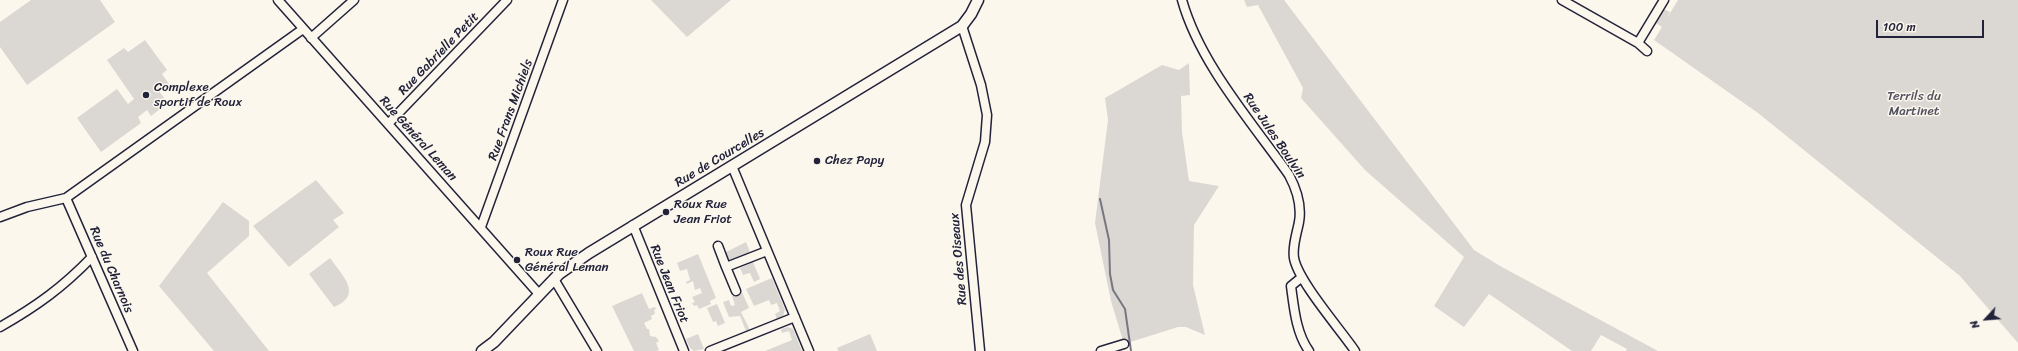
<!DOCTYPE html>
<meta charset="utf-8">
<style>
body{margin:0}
#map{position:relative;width:2018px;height:351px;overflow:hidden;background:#fbf7ec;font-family:Sriracha,sans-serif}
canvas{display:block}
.north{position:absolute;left:1966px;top:299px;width:40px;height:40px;-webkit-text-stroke:3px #fbf7ec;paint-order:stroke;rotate:244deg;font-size:11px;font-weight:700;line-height:16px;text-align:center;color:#22223b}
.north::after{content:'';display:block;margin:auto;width:14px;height:18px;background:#22223b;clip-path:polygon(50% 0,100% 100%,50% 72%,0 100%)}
.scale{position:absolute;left:1876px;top:20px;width:108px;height:18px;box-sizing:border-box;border:2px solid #22223b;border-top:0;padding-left:5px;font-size:12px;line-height:14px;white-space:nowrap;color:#22223b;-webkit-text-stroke:3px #fbf7ec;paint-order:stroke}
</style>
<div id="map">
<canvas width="2018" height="351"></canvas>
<div class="north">N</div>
<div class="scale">100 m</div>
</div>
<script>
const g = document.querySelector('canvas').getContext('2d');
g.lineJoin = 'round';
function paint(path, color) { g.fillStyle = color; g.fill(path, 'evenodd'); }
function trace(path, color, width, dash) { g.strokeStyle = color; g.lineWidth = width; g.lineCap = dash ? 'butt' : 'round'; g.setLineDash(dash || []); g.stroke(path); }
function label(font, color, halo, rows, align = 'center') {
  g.font = font + ' Sriracha,sans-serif'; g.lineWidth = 3; g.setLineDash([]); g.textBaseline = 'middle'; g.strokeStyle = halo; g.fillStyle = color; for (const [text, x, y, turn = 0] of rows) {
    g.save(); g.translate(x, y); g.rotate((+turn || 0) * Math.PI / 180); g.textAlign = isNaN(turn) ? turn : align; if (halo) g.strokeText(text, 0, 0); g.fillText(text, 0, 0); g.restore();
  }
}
const green = new Path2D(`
 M 31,0 L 100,0 L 115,22 L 27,85 L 0,47 L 0,22 Z
 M 651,0 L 731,0 L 687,37 Z
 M 1244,0 L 1284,0 L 1474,250 L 1500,266 L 1658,351 L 1626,351 L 1627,349 L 1601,335 L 1591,351 L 1572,351 L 1489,294 L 1464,327 L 1434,306 L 1464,257 L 1365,170 L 1301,98 L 1303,88 L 1258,5 L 1247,7 Z
 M 1678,0 L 2018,0 L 2018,343 L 1960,276 L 1758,113 L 1654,40 L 1662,27 L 1656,23 L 1664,9 L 1670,12 L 1667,18 Z
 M 145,40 L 167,70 L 162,74 L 169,84 L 159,91 L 164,98 L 156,104 L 160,109 L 151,116 L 147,110 L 138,117 L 141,123 L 101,152 L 77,118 L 117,89 L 128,104 L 134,99 L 107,60 L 124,48 L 128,52 Z
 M 1189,63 L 1190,95 L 1181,96 L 1182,132 L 1189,181 L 1219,186 L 1194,225 L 1193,285 L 1205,335 L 1186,327 L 1178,327 L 1124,344 L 1111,301 L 1095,223 L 1108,120 L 1105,98 L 1162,65 L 1179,70 Z
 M 316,180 L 344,213 L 333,220 L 339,227 L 289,267 L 253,226 Z
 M 223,202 L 249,221 L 249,236 L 207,273 L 269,351 L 214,351 L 159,286 Z
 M 746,242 L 750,252 L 727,261 L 724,253 Z
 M 698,254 L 716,298 L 710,301 L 711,304 L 699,309 L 697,305 L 694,306 L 692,303 L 695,302 L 692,297 L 702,293 L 700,288 L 695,290 L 693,281 L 687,284 L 686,282 L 690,280 L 687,269 L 680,271 L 677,263 Z
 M 330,258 C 342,275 364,295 334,307 L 309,274 Z
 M 753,262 L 760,279 L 754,282 L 750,273 L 743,275 L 740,268 Z
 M 772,278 L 785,310 L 783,316 L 777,319 L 775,314 L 780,311 L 777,303 L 771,305 L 769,300 L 754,306 L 746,289 Z
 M 742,292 L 749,308 L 741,312 L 750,330 L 746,331 L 740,316 L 729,317 L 723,302 L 729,300 L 731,306 L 735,305 L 732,296 Z
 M 642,293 L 649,309 L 655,307 L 656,309 L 654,310 L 655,314 L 651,316 L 652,319 L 644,323 L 647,329 L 649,329 L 650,336 L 656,337 L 659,341 L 656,343 L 659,350 L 656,351 L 634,351 L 612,306 Z
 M 717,304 L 725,323 L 718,326 L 716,321 L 713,322 L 707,308 Z
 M 788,327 L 793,329 L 802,351 L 765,351 L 792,340 L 789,331 L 782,333 L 781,329 Z
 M 698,334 L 704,349 L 694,351 L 690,348 L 686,339 Z
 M 870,334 L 877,351 L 838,351 L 837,348 Z`);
const stream = new Path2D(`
 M 1100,199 L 1109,240 L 1110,274 L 1113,290 L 1125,309 L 1131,351`);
const minor = new Path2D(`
 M 278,0 L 539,294
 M 1182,0 C 1200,64 1251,121 1289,175 C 1297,190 1302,205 1299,222 C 1297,233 1292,246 1294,258 C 1298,281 1340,329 1355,351
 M 1562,0 L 1638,43 L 1647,51
 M 962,26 L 981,85 L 987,115 L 985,142 L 966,205 L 980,351
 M 311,38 L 354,0
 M 1638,43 L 1664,0
 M 388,124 L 507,0
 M 732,166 L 809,351
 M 66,198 L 133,351
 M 0,217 L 27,207 L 66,198 L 303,29
 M 633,225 L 684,351
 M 481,227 L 563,0
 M 718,246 L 726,267 L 767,251
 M 726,267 L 736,291
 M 1302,277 L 1291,286 C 1294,308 1296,333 1309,351
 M 554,279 L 597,351
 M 0,327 C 37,306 63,287 92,257
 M 710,351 L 795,317
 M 1101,351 L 1124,344`);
const major = new Path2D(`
 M 482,351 L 494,342 L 559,274 L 589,253 L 962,26 L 971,14 L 978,0`);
const markers = [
 [146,95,4,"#22223b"],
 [817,161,4,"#22223b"],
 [666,212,4,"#22223b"],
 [517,260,4,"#22223b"]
];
const streetNames = [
 ["Rue Gabrielle Petit",439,54,-46],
 ["Rue Frans Michiels",511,110,-70],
 ["Rue Jules Boulvin",1274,136,56],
 ["Rue Général Leman",418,139,48],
 ["Rue de Courcelles",720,158,-31],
 ["Rue des Oiseaux",959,259,-95],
 ["Rue du Charnois",111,270,67],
 ["Rue Jean Friot",669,284,68]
];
const poiNames = [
 ["Complexe",154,88],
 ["sportif de Roux",154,103],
 ["Chez Papy",825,161],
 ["Roux Rue",674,205],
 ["Jean Friot",674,220],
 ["Roux Rue",525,253],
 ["Général Leman",525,268]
];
const parkNames = [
 ["Terrils du",1914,97],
 ["Martinet",1914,112]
];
paint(green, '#dbd8d3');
trace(stream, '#787681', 2);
trace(minor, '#22223b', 11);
trace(major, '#22223b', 13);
trace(minor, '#fbf7ec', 8);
trace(major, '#fbf7ec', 10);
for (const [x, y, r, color] of markers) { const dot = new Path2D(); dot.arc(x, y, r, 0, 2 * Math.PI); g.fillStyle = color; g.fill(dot); trace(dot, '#fbf7ec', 1.5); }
label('13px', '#22223b', '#fbf7ec', streetNames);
label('13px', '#22223b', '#fbf7ec', poiNames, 'left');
label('13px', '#505061', '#fbf7ec', parkNames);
</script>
